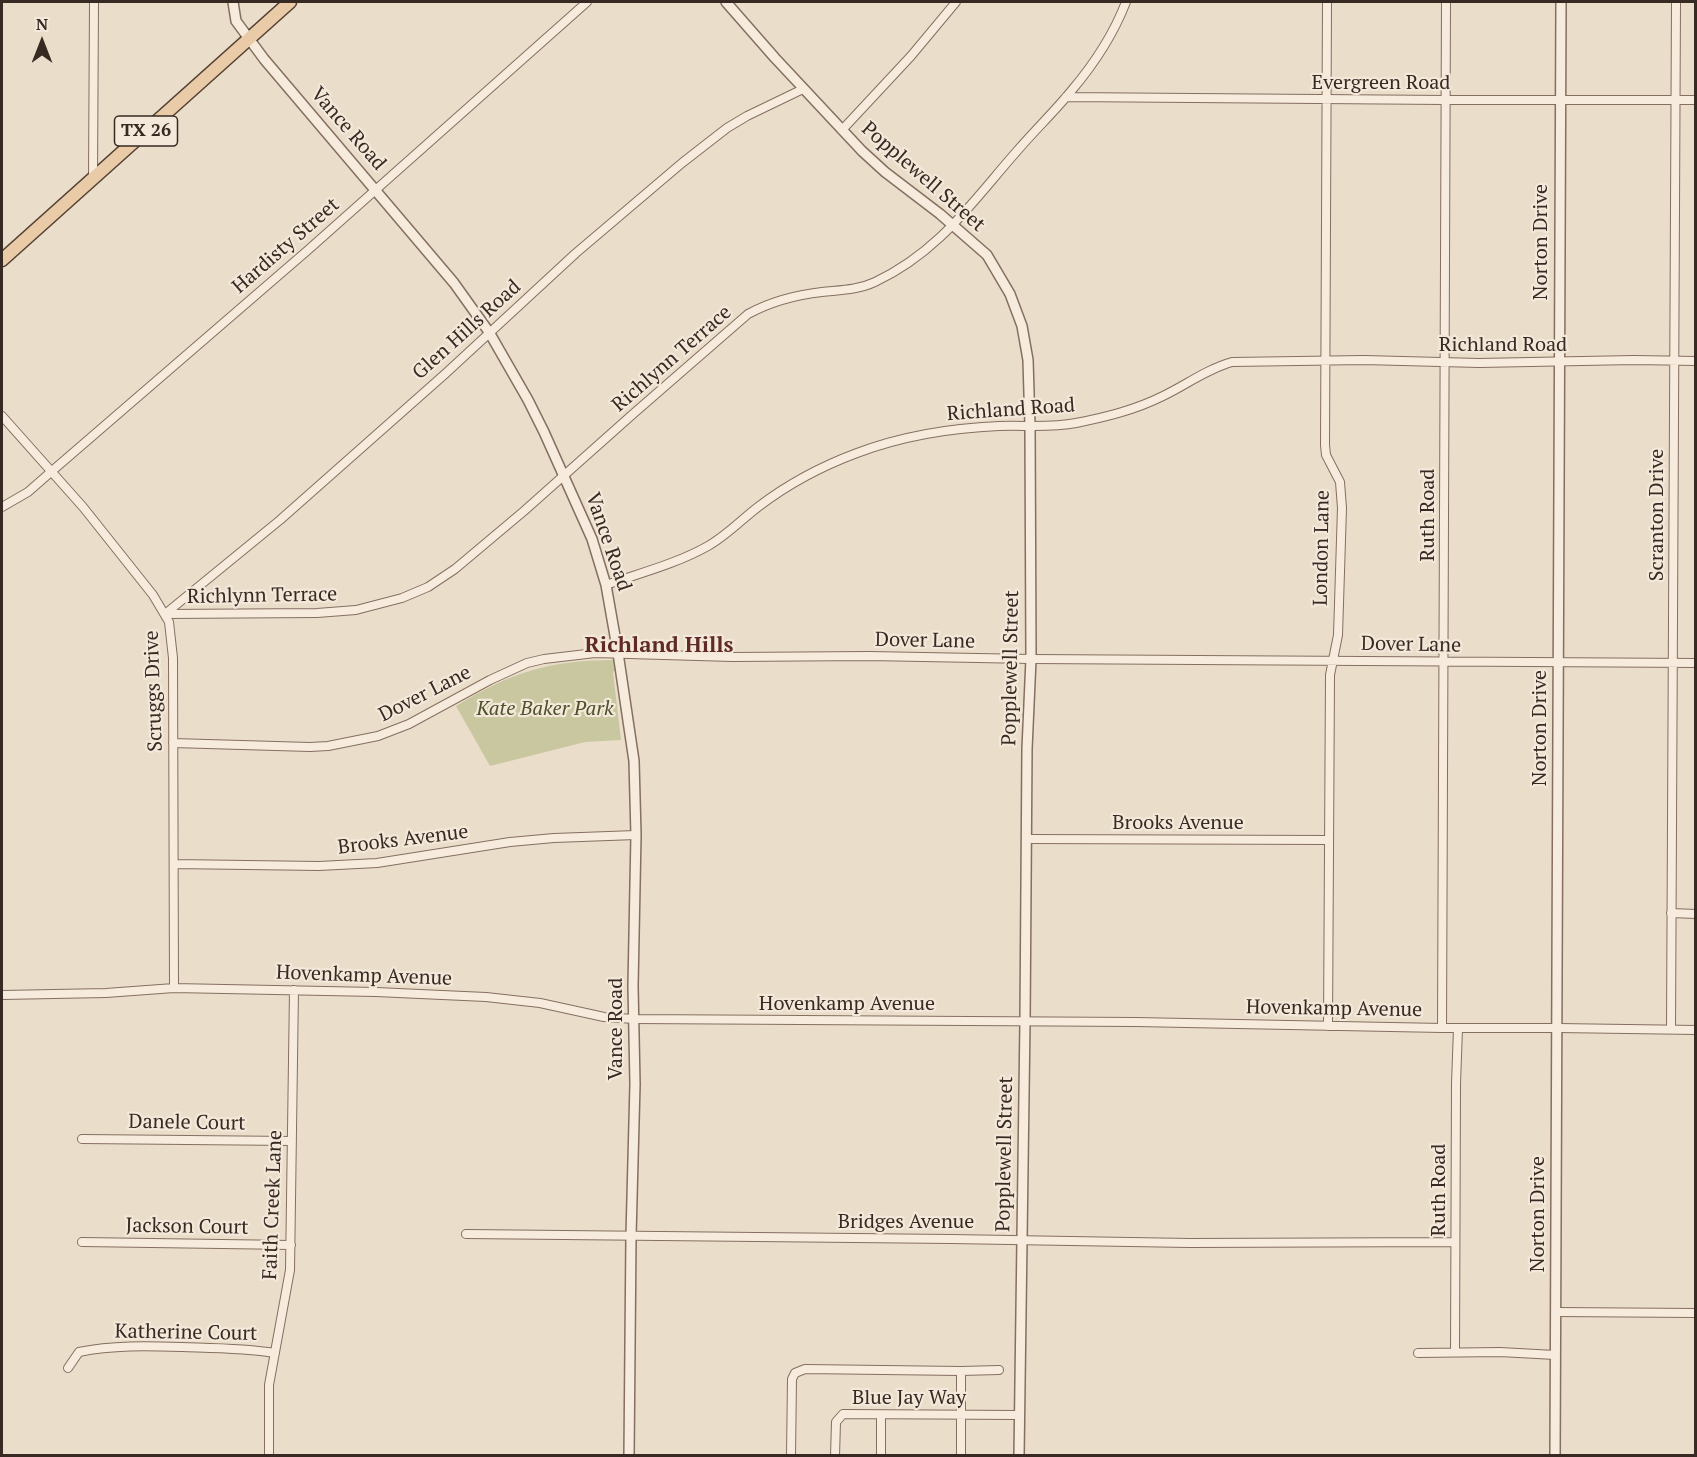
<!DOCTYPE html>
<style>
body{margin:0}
#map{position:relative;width:1697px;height:1457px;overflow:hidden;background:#eaddca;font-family:"PT Serif",serif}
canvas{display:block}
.frame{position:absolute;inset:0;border:3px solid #372a22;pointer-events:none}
.north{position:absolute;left:12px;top:12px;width:60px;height:60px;-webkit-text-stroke:4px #f3e8d9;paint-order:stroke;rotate:0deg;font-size:16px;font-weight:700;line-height:24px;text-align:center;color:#372a22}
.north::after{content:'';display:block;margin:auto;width:21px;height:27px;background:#372a22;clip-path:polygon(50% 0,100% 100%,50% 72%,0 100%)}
</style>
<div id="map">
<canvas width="1697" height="1457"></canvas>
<div class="frame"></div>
<div class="north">N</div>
</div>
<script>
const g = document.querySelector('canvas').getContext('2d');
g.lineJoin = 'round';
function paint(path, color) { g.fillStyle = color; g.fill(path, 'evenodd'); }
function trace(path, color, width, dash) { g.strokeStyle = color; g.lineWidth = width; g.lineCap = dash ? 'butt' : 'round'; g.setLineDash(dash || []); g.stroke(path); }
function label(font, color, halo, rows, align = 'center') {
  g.font = font + ' "PT Serif",serif'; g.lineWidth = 4.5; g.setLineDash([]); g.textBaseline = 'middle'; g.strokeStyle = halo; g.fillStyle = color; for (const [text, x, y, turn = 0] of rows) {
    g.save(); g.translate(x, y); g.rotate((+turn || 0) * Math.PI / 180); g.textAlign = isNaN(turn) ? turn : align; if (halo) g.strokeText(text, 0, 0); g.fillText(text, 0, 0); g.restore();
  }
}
const green = new Path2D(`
 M 615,660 L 617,668 L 613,672 L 621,740 L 585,742 L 490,766 L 456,706 C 511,672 551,660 615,660 Z`);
const minor = new Path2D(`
 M 1327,2 L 1325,445 L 1326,455 L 1340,482 L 1342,508 L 1338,635 L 1330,675 L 1328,1026
 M 1066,97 L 1445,100 L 1696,100
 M 842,130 L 911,56 L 956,2
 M 93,178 L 94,2
 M 2,416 L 83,507 L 153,595 L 169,622 L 173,658 L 174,988
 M 2,507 L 28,492 L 52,471 L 308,250 L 587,2
 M 606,585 C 640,573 676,564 708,546 C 726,536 741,520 758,507 C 788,484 822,466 857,453 C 902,436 951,428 999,426 C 1025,425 1051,428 1076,423 C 1106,417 1135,410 1163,396 C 1186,385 1207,369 1232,362 L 1364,360 L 1479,363 L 1634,360 L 1696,361
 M 165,614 L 317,613 L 356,610 L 402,598 L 428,587 L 455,569 L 524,511 L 633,414 L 748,314 C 772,301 795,295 822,292 C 840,290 858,290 875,282 C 939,252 972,202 1017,151 C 1035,130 1055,111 1072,90 C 1094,64 1114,33 1126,2
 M 165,614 L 280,520 L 445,374 L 576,253 L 682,163 L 727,128 L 747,116 L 803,89
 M 173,743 L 310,747 L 328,746 L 378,736 L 409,724 L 490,680 L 527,663 L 544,659 L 595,653 L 732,657 L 869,656 L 1031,659 L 1696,663
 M 1026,839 L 1329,840
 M 174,864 L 319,866 L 377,863 L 510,842 L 554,838 L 636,835
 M 1671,913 L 1696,914
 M 2,995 L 106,993 L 174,988 L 376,992 L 486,997 L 540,1003 L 604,1017 L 634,1019 L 1136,1022 L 1442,1028 L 1558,1028 L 1696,1030
 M 1442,1028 L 1446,2
 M 1671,1029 L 1676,2
 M 82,1139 L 292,1141
 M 466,1234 L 951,1239 L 1190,1243 L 1455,1242
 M 82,1242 L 291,1245
 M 1556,1312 L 1696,1313
 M 1455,1352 L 1456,1084 L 1458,1028
 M 1418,1353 L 1500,1352 L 1555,1355
 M 68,1368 L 79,1352 C 113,1345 147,1346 182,1347 C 213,1348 244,1348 275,1353
 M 881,1415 L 881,1456
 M 269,1456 L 269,1385 L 290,1270 L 294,990
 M 791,1456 L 792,1379 L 795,1373 L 805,1369 L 961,1371
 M 835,1456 L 836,1422 L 843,1414 L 1019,1415
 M 961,1456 L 961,1371 L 999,1370`);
const tertiary = new Path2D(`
 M 233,2 L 236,21 L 264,59 L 454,283 L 489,332 L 528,400 L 544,432 L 592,539 L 606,585 L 618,653 L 634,761 L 636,835 L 633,986 L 635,1084 L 631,1236 L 629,1456
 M 726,2 L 775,58 L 862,151 L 885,172 L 940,214 L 987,255 L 1010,294 L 1022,326 L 1028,360 L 1030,426 L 1031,659 L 1027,749 L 1025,1021 L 1019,1456
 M 1555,1456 L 1561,2`);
const primary = new Path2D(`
 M 2,260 L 290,2`);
const shields = [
 [146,131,63]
];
const shieldNames = [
 ["TX 26",146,131]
];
const streetNames = [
 ["Evergreen Road",1381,83],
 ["Vance Road",348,129,49],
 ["Popplewell Street",923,177,41],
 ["Norton Drive",1541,242,-90],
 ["Hardisty Street",286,246,-41],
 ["Glen Hills Road",467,330,-42],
 ["Richland Road",1503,345],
 ["Richlynn Terrace",672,359,-41],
 ["Richland Road",1011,410,-4],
 ["Ruth Road",1428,515,-90],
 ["Scranton Drive",1657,515,-90],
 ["Vance Road",608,542,71],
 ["London Lane",1322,548,-89],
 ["Richlynn Terrace",262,596,-1],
 ["Dover Lane",925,641,1],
 ["Dover Lane",1411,645,1],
 ["Popplewell Street",1011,668,-89],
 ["Scruggs Drive",154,691,-92],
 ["Dover Lane",425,694,-27],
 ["Norton Drive",1540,728,-90],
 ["Brooks Avenue",1178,823],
 ["Brooks Avenue",403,840,-7],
 ["Hovenkamp Avenue",364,976,2],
 ["Hovenkamp Avenue",847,1004],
 ["Hovenkamp Avenue",1334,1009,1],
 ["Vance Road",616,1029,-90],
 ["Danele Court",187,1123,1],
 ["Popplewell Street",1005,1154,-89],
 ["Ruth Road",1439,1190,-90],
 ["Faith Creek Lane",273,1205,-88],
 ["Norton Drive",1538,1214,-90],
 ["Bridges Avenue",906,1222],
 ["Jackson Court",187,1227,1],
 ["Katherine Court",186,1333,1],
 ["Blue Jay Way",909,1398]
];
const parkNames = [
 ["Kate Baker Park",545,709]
];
const quarterNames = [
 ["Richland Hills",659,646]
];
paint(green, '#c8c79f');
trace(minor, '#856f60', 10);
trace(tertiary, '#856f60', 12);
trace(primary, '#543f34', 15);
trace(minor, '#f6ebdd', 8);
trace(tertiary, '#f6ebdd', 9);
trace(primary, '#e9cca7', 12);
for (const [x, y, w] of shields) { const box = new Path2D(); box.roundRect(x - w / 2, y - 15, w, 30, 4.5); g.fillStyle = '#f3e8d9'; g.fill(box); trace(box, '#372a22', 1.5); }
label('bold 18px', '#372a22', null, shieldNames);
label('20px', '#372a22', '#f3e8d9', streetNames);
label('italic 20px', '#4d522b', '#f3e8d9', parkNames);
label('bold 22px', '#602b26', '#f3e8d9', quarterNames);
</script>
